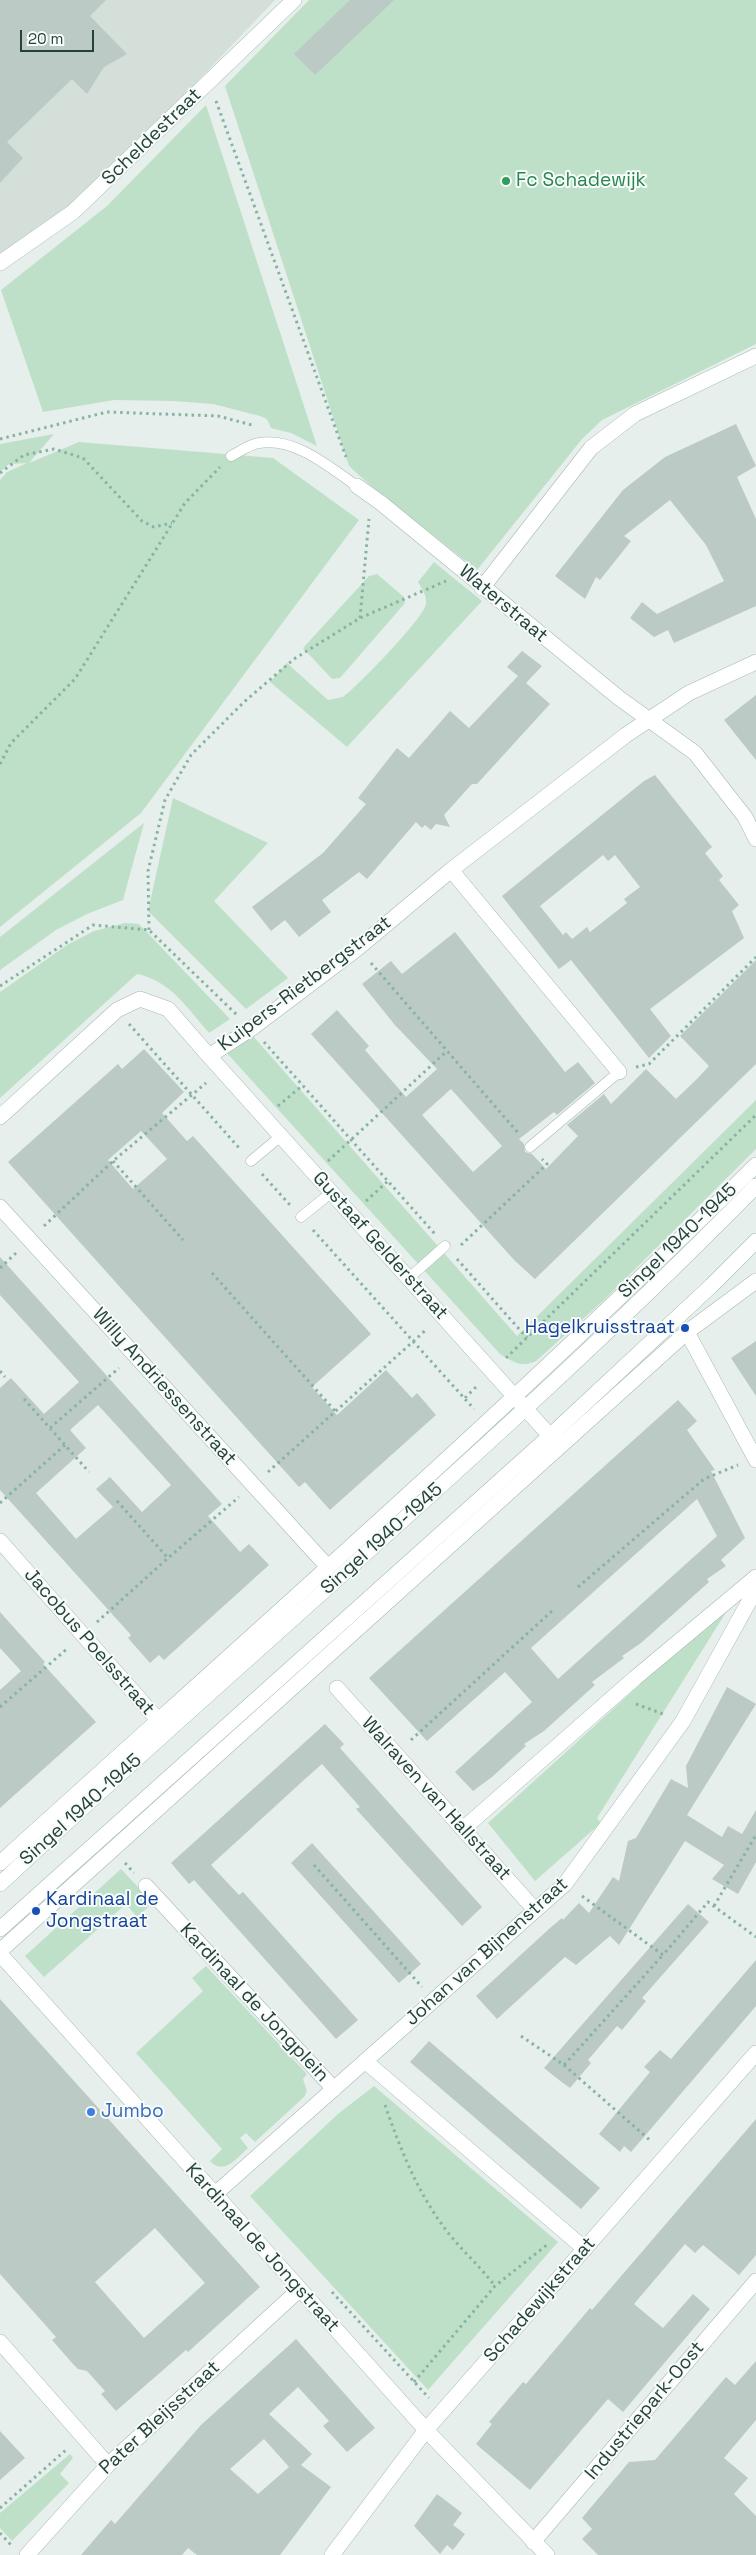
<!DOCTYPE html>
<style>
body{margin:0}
#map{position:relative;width:756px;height:2555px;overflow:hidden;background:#e6efeb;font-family:"Space Grotesk",sans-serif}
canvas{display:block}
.scale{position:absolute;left:20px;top:30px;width:74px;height:22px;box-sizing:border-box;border:2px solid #24423a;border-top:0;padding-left:6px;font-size:15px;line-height:18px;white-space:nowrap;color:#24423a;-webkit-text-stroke:4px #f7fbf9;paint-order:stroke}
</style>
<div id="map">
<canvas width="756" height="2555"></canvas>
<div class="scale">20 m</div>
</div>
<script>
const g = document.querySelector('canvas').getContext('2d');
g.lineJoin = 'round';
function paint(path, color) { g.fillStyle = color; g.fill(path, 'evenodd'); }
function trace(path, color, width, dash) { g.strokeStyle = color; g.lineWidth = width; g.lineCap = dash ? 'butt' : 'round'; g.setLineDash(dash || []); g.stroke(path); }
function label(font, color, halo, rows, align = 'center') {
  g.font = font + ' "Space Grotesk",sans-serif'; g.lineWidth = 4; g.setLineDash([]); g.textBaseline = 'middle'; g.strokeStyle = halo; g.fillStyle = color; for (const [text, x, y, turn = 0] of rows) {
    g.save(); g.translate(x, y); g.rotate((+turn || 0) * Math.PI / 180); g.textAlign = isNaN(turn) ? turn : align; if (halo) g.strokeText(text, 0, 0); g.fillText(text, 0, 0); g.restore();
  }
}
const built = new Path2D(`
 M 0,0 L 275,0 L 73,212 L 0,261 Z`);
const green = new Path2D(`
 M 309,0 L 756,0 L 756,344 L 602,420 L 582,439 L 477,570 L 371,486 L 349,466 L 225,86 Z
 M 206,105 L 317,446 L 291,433 L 271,428 L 267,419 L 260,416 L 213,404 L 173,401 L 114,400 L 43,412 L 1,290 L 107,206 Z
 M 54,434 L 29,463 L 79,442 L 273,458 L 359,520 L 141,813 L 0,927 L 0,480 L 7,472 L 27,463 L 9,464 L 0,472 L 0,444 Z
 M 434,562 L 482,601 L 347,747 L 270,682 L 287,663 L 328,700 L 343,697 C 358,686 423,619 426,604 C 427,595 422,589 418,582 Z
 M 377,574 L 404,597 L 405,603 L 340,678 L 332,679 L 303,648 L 369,576 Z
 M 173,798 L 268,843 L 214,901 L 288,978 L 246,1009 L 148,911 Z
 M 144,823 L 123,900 L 87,914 L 56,930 L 0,970 L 0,937 Z
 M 125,923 L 139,924 L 230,1019 L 209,1033 C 187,1008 171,981 137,974 L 0,1098 L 0,992 L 67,945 L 94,931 Z
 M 253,1036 L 517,1336 L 756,1100 L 756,1149 L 604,1300 L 536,1361 C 521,1368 513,1362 500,1354 L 225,1051 Z
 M 735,1598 L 597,1818 L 601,1823 L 535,1881 L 488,1823 Z
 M 121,1869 L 153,1903 L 137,1917 L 126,1904 L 44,1977 L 25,1956 Z
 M 206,1966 L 307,2074 L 303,2079 L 307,2091 L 304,2097 L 255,2142 L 246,2133 L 240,2138 L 248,2148 C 237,2158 224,2176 210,2161 L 222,2149 L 136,2053 L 203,1991 L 192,1978 Z
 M 374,2086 L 558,2242 L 428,2390 L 250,2196 L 338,2114 Z
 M 70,2454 L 73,2458 L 60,2474 L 69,2483 L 12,2541 L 0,2528 L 0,2513 Z`);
const building = new Path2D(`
 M 0,0 L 106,0 L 90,16 L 127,54 L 104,67 L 87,94 L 72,79 L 7,142 L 23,158 L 0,183 Z
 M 350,0 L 394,0 L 315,75 L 294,54 Z
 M 736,424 L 756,466 L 737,477 L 756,519 L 756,606 L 674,643 L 668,630 L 654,637 L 630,618 L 642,602 L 657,614 L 724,581 L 706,545 L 670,500 L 624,536 L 631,541 L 600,580 L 596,577 L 585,599 L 555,576 L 623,490 L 665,457 Z
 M 522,651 L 542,666 L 526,683 L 550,704 L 477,784 L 472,784 L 444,815 L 450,827 L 436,824 L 431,830 L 425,825 L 422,828 L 416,822 L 367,879 L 359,872 L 322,900 L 331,912 L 299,937 L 285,920 L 271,931 L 252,907 L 323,853 L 366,804 L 358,798 L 397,748 L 409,758 L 450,711 L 469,728 L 518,676 L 507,667 Z
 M 756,695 L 756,760 L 724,720 Z
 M 655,775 L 712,847 L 705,853 L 723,876 L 719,880 L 739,905 L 732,911 L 744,938 L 650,1009 L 671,1036 L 649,1058 L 571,960 L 559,969 L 502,896 L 644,781 ZM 603,855 L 608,861 L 615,855 L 640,887 L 624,899 L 627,903 L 590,932 L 587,927 L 572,939 L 566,932 L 563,935 L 540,906 Z
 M 455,932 L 565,1072 L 578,1062 L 595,1083 L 557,1115 L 554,1112 L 519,1139 L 524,1144 L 525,1152 L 532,1154 L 546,1169 L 578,1136 L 567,1125 L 604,1094 L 611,1104 L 646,1069 L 676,1099 L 697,1079 L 709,1066 L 680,1036 L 756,960 L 756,1064 L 535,1279 L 515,1261 L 311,1034 L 337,1010 L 369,1046 L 365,1050 L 406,1097 L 437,1069 L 394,1024 L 362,984 L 391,961 L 402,974 ZM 451,1089 L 502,1146 L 473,1172 L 422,1115 Z
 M 144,1049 L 184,1092 L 162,1113 L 187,1141 L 193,1136 L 371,1334 L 312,1387 L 337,1415 L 386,1370 L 412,1398 L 417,1393 L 436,1415 L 330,1510 L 305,1482 L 299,1487 L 8,1162 L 118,1064 L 122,1069 ZM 141,1131 L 167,1159 L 133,1189 L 108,1160 Z
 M 0,1257 L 222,1504 L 208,1516 L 240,1552 L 249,1544 L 269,1565 L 164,1660 L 159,1655 L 150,1663 L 128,1638 L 131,1635 L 0,1490 L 0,1388 L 11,1378 L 44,1414 L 79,1382 L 0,1295 ZM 98,1405 L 171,1485 L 142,1512 L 110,1477 L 96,1489 L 113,1507 L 76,1539 L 36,1493 L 86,1448 L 70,1430 Z
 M 756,1341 L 756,1396 L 731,1358 Z
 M 678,1400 L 697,1421 L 687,1430 L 715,1470 L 711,1471 L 745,1538 L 721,1560 L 726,1566 L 707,1579 L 709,1582 L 641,1643 L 622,1656 L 624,1658 L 592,1682 L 595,1685 L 544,1731 L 524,1744 L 526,1746 L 492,1777 L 473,1791 L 455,1772 L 532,1702 L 505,1672 L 427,1741 L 369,1678 ZM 697,1499 L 717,1536 L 558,1679 L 531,1648 Z
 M 0,1612 L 45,1662 L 43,1664 L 96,1722 L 0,1808 L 0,1690 L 21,1671 L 0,1648 Z
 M 727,1687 L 756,1704 L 687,1815 L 722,1837 L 728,1826 L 742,1834 L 756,1810 L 756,1862 L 738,1894 L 712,1879 L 724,1865 L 685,1841 L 619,1945 L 610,1936 L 576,1965 L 565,1957 L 497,2019 L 476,1996 L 550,1928 L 562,1918 L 563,1920 L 579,1903 L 589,1913 L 613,1877 L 619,1881 L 628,1841 L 636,1838 L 671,1779 L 688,1788 L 686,1766 Z
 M 325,1724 L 344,1744 L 340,1748 L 482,1907 L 462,1926 L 356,1809 L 360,1807 L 322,1764 L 305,1779 L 211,1865 L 239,1895 L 243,1892 L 358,2020 L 336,2039 L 194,1880 L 189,1884 L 171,1863 Z
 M 312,1843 L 421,1964 L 399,1983 L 291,1863 Z
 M 688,1904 L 709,1922 L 642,1998 L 646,2001 L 622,2030 L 617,2026 L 588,2060 L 591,2063 L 570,2088 L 559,2080 L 544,2068 Z
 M 756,1960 L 756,2006 L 631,2152 L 624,2146 L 620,2152 L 599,2134 L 650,2072 L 644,2067 L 660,2050 L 671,2059 Z
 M 0,1999 L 260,2287 L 188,2352 L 186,2350 L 116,2411 L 101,2394 L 105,2391 L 87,2371 L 78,2369 L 73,2364 L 52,2340 L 56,2337 L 0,2274 ZM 155,2228 L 205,2283 L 144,2338 L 95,2282 Z
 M 429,2041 L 600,2188 L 581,2209 L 410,2062 Z
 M 756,2119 L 756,2255 L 739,2275 L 703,2245 L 695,2253 L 685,2244 L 634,2304 L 663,2328 L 693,2294 L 710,2309 L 623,2412 L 608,2399 L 530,2490 L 476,2444 L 492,2424 L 489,2422 L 523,2382 L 526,2384 L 590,2308 L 592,2310 Z
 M 296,2339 L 375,2428 L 347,2452 L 323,2426 L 329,2421 L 298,2387 L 269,2414 L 312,2454 L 301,2465 L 331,2487 L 280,2555 L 197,2555 L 188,2548 L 182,2555 L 81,2555 L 111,2520 L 115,2524 L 201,2425 ZM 264,2439 L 289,2467 L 258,2494 L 230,2469 Z
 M 756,2361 L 756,2420 L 724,2458 L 748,2478 L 734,2494 L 756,2516 L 756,2555 L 598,2555 L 582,2539 L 592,2529 L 582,2518 L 629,2462 L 655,2460 L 726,2377 L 735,2385 Z
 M 0,2431 L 25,2458 L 0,2480 Z
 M 437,2494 L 462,2513 L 453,2525 L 465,2534 L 453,2550 L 447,2545 L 440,2554 L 414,2526 Z`);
const path = new Path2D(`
 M 216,101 L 346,457
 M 0,439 L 107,412 L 218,416 L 252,425
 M 0,473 L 24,455 L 54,449 L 83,458 L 142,521 L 154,527 L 172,523
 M 360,618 L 369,519
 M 0,764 L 11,743 L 75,679 L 185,503 L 220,467
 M 149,930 L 148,871 L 165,800 L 191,755 L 244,702 L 294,659 L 360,618 L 446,581
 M 371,963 L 519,1134
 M 0,986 L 93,925 L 149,930 L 237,1015
 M 129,1024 L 240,1149
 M 264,1042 L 435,1234
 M 636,1067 L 649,1064 L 756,957
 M 278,1106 L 303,1085
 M 113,1161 L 183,1240
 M 328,1161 L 447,1051
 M 262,1174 L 290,1205
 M 366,1201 L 388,1181
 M 44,1226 L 113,1161 L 206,1083
 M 313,1230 L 474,1409
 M 461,1245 L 547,1164 L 542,1159
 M 457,1259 L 527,1338
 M 0,1268 L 16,1253
 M 212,1273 L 336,1412
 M 506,1358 L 756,1115
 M 0,1371 L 5,1377
 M 465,1398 L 478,1385
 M 24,1399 L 89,1472
 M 50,1428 L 119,1368
 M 268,1472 L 427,1329
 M 117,1501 L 168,1558
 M 0,1503 L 65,1445
 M 578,1587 L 704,1479 L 738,1465
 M 97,1622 L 168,1558 L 239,1497
 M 636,1704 L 663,1714
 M 0,1707 L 68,1648
 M 411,1740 L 553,1610
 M 125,1863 L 134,1873
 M 314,1865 L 422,1987
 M 582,1896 L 663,1955 L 708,1902 L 756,1937
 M 714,1906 L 756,1835
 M 521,2036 L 564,2065 L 663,1955
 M 564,2065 L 652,2142
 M 385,2105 C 400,2148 416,2189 443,2226 C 458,2247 479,2265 495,2286
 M 332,2292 L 429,2398
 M 414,2382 L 495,2286 L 548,2244
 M 0,2508 L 67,2449
 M 0,2533 L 11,2545`);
const service = new Path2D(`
 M 231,456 C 239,452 250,444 259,443 C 295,437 329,467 357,486
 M 530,1147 L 619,1072
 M 251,1161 L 281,1136
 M 301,1217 L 332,1192
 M 409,1278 L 445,1246`);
const minor = new Path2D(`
 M 0,263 L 73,212 L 294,0
 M 357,486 L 381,503 L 619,698 L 695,753 L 745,817 L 756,839
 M 482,588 L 591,448 L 635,414 L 756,356
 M 451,870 L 619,1072
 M 209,1056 L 550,1436
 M 0,1117 L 117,1010 L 140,999 L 168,1009 L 209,1056 L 252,1028 L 358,948 L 451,870 L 626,735 L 689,693 L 756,662
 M 0,1207 L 327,1566
 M 687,1332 L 756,1460
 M 0,1541 L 158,1720
 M 337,1688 L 535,1910
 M 463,1829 L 635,1678 L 756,1577
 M 0,1863 C 254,1633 513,1406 756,1165
 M 146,1886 L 334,2089
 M 0,1951 L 687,1332 L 756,1281
 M 0,1954 L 426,2430 L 547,2555
 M 365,2061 L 585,2249
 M 214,2195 L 565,1884 L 683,1721 L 756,1589
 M 0,2342 L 108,2465
 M 533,2542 L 756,2281
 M 27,2555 L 108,2465 L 300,2289
 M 332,2555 L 426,2430 L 756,2053`);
const secondary = new Path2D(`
 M 0,1884 C 251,1650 515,1431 756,1186
 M 0,1929 L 550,1436 L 711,1286 L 756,1241`);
const markers = [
 [506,181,5,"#2e9e5b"],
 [685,1328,5,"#1a4fb4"],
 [36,1911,5,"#1a4fb4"],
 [91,2112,5,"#3f7fe0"]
];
const streetNames = [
 ["Scheldestraat",152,137,-44],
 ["Waterstraat",503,604,40],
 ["Kuipers-Rietbergstraat",305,984,-37],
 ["Singel 1940-1945",678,1241,-44],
 ["Gustaaf Gelderstraat",380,1246,48],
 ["Willy Andriessenstraat",164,1387,48],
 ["Singel 1940-1945",382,1539,-42],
 ["Jacobus Poelsstraat",89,1642,49],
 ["Walraven van Hallstraat",436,1799,48],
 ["Singel 1940-1945",81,1810,-42],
 ["Johan van Bijnenstraat",487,1952,-42],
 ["Kardinaal de Jongplein",254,2003,47],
 ["Kardinaal de Jongstraat",262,2248,48],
 ["Schadewijkstraat",540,2300,-49],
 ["Industriepark-Oost",645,2411,-50],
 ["Pater Bleijsstraat",160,2418,-43]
];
const leisureNames = [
 ["Fc Schadewijk",516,181]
];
const transitNames = [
 ["Hagelkruisstraat",675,1328],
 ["Kardinaal de",46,1900,"left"],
 ["Jongstraat",46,1922,"left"]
];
const shopNames = [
 ["Jumbo",101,2112]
];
paint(built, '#d4dfda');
paint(green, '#bfe0c8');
paint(building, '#bbcac4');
trace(service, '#a8b8b2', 11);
trace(minor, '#a8b8b2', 16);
trace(secondary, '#a4bbb3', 16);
trace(path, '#86b3a5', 3, [2.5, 4]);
trace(service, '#fff', 10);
trace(minor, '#fff', 15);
trace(secondary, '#fff', 15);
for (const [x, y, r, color] of markers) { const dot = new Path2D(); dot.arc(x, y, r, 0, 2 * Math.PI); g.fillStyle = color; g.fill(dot); trace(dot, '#f7fbf9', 2); }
label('19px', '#24423a', '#f7fbf9', streetNames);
label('19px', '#27864d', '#f7fbf9', leisureNames, 'left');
label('19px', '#164399', '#f7fbf9', transitNames, 'right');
label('19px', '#366cbe', '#f7fbf9', shopNames, 'left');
</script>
